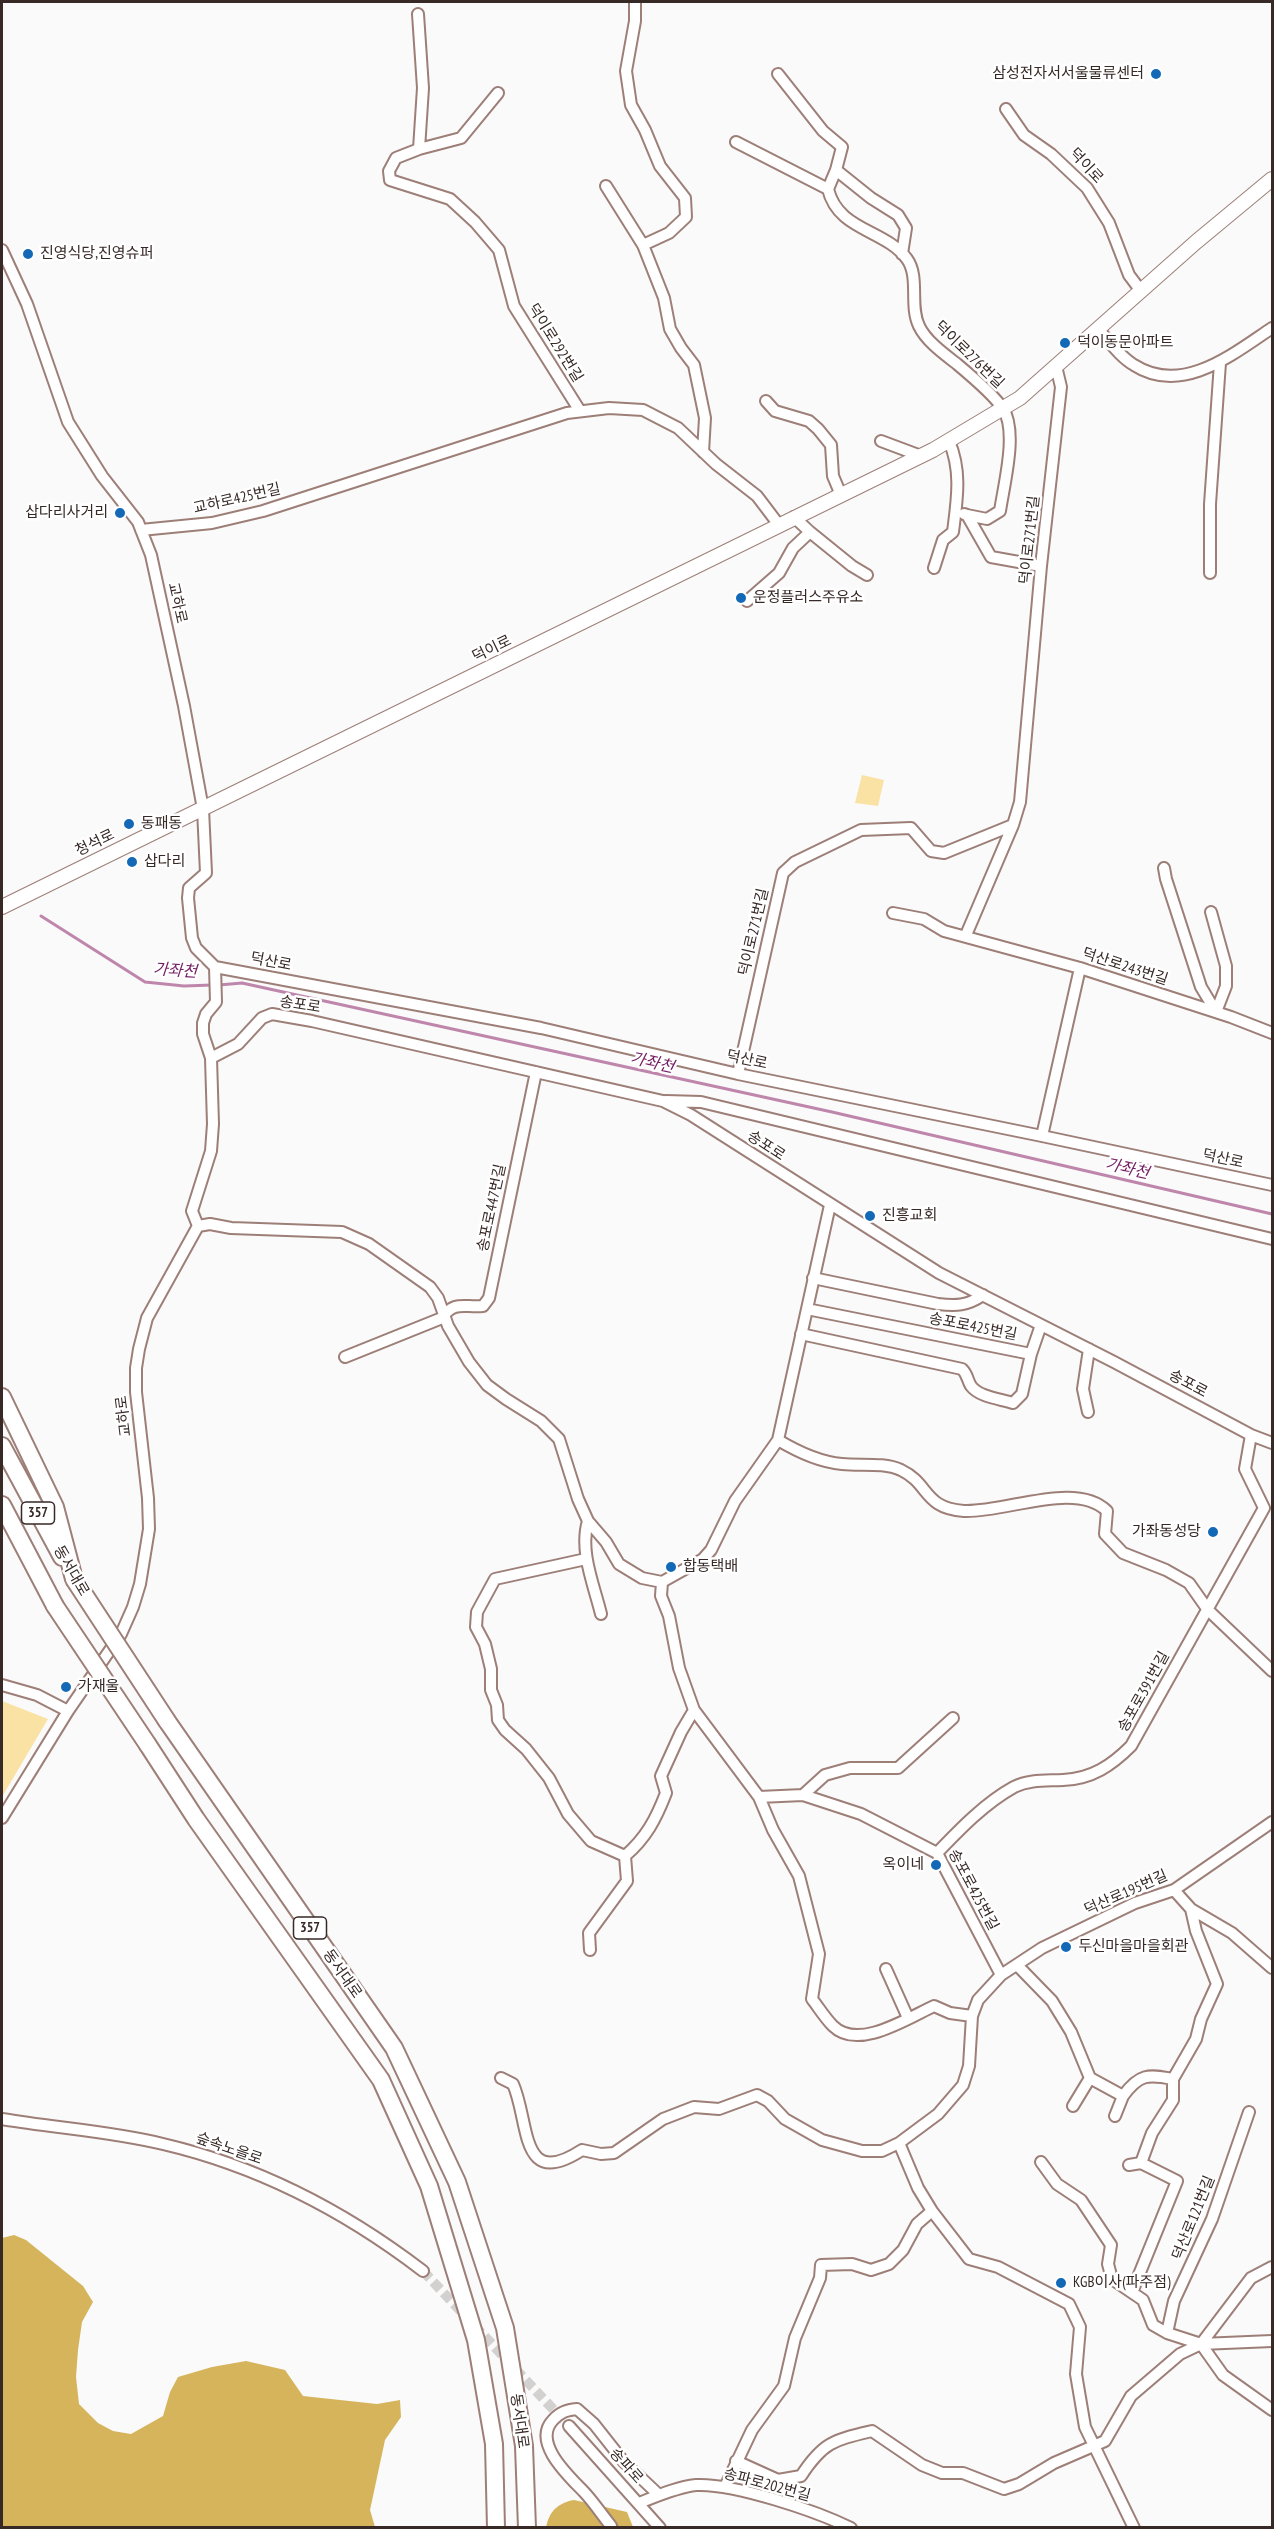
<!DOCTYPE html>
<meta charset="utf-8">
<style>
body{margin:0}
#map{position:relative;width:1274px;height:2529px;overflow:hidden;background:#fafafa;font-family:"PT Sans Narrow",sans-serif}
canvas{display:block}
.frame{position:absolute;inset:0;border:3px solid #362926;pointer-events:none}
</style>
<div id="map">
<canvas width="1274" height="2529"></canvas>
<div class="frame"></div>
</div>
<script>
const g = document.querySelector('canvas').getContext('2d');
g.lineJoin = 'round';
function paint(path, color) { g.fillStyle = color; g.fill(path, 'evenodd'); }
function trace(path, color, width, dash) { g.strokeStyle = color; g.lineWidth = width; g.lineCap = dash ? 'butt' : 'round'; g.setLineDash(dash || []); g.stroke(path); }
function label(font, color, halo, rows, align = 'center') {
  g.font = font + ' "PT Sans Narrow","Noto Sans KR",sans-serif'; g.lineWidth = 5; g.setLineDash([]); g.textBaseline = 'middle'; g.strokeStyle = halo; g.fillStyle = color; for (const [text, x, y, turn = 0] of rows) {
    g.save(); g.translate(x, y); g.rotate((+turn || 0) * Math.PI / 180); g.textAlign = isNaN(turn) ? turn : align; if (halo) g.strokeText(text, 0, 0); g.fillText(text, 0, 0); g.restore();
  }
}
const green = new Path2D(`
 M 862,775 L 884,780 L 878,806 L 855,803 Z
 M 2,1701 L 48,1719 L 2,1797 Z`);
const forest = new Path2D(`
 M 14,2235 L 26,2240 L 83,2286 L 93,2302 L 82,2322 L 78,2350 L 76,2377 L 79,2404 L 98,2423 L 113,2431 L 131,2434 L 163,2416 L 170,2392 L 178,2377 L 212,2367 L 246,2361 L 285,2370 L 303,2396 L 377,2404 L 400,2400 L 401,2417 L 385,2440 L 370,2510 L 375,2527 L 2,2527 L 2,2238 Z
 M 574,2500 L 627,2512 L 633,2527 L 546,2528 C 549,2511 558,2503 574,2500 Z`);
const stream = new Path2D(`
 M 41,916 L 145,982 L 184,986 L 212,985
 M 219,985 L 242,983 L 832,1112 L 1272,1214`);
const minorTunnel = new Path2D(`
 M 423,2271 L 569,2426`);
const minor = new Path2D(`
 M 635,2 L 635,21 L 626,71 L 631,105 L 645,130 L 660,166 L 685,198 L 686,217 L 669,233 L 643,245
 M 418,14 L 423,88 L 419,149
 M 778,74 L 823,131 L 842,147 L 836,170
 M 498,93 L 461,138 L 419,149 L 396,158 L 389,171 L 390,180 L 450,199 L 475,222 L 499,250 L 514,306 L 580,411
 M 1006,109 L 1024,135 L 1051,154 L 1087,188 L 1109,223 L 1129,275 L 1141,291
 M 736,142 L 828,189 C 838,231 885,229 907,259 C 920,277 909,306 919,326 C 926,341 944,354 957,364 C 969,374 995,396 1003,409 C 1018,431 1004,484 1000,511 L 987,519 L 967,515
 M 606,186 L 643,245 L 664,298 L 670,329 L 681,348 L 694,365 L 705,418 L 703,452
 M 828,189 L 836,170 L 871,198 L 898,215 L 906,228 L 902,254
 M 2,250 L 27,304 L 68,422 L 102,476 L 138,522 L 151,555 L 184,706 L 203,809 L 206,873 L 189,888 L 188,898 L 192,938 L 196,948 L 215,967 L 216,1002 L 206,1014 L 203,1023 L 203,1034 L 211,1058 L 213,1124 L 211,1151 L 192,1211 L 198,1226 L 147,1318 L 139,1349 L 136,1368 L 136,1392 L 148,1498 L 149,1529 L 140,1584 L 133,1607 L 121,1634 L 68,1711 L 2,1818
 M 1098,329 C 1109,341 1120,357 1134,365 C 1182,396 1233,354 1272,328
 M 766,401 L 775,411 L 809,421 L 818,429 L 831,445 L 833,476 L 841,495
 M 881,441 L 921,456
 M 964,514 L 967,515 L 991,557 L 1041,566
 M 141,530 L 212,523 L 263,511 L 567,413 L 609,408 L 643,410 L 678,428 L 716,464 L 757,496 L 779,525
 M 810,532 L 852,566 L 867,575
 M 934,568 L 943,540 L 953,532 C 957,500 962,471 949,441
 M 1210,573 L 1210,504 L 1220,363
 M 747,601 L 779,573 L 793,548 L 810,532 L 794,517
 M 1164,868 L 1166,879 L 1201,987 L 1216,1012
 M 1211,912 L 1226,966 L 1226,986 L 1216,1012
 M 893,913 L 924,919 L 944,931 L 1080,968 L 1231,1017 L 1272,1033
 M 966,935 L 1013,825 L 1020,802 L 1041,566 L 1061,387 L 1056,366
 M 215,967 L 541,1028 L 738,1074 L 1042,1136 L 1272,1185
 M 211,1058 L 238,1044 L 262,1018 L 272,1014 L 312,1021 L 663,1101 L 691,1115 L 939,1273 L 1114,1362 L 1251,1435 L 1272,1443
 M 738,1074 L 783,873 L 795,862 L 861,830 L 911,828 L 931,851 L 944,853 L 1013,825
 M 666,1101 L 701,1102 L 1272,1239
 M 1042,1136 L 1080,968
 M 198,1226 L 210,1224 L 231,1228 L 342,1232 L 369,1244 L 430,1287 L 438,1298 L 448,1326 L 469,1362 L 487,1385 L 506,1399 L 541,1421 L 559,1439 L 578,1499 L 588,1521 L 606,1542 L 619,1564 L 642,1578 L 662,1582
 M 813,1278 L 938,1304 C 956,1306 967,1306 983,1295
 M 807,1309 L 1031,1354
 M 801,1334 L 962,1369 C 968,1375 967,1380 971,1386 C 979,1397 1001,1399 1013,1403 L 1022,1394 L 1031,1354 L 1041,1325
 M 345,1357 L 442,1318 C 454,1300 465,1308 483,1306 L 489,1298 L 536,1072
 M 1088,1412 L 1083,1389 L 1089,1349
 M 778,1440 C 798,1452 819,1462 842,1464 C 861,1466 883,1462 901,1470 C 930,1484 923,1508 964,1511 C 1005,1513 1076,1480 1107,1511 L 1105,1534 L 1123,1553 L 1166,1570 L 1189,1583 L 1208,1610 L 1272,1671
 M 588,1521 C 579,1551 594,1585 601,1614
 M 586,1559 L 495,1579 L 477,1612 L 476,1627 L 485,1644 L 491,1669 L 491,1690 L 497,1705 L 498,1720 L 505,1730 L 526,1749 L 549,1778 L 568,1814 L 591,1841 L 625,1856
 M 662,1582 L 661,1596 L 669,1616 L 679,1668 L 694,1710 L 759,1797 L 773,1830 L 799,1876 L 819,1954 L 812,1999 C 819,2008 825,2018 833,2026 C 858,2051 908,2018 934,2006 L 950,2013 L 972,2016
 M 662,1582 L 703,1559 L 711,1550 L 735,1501 L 778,1440 L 830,1205
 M 2,1685 L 37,1695 L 68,1711
 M 803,1795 L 825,1775 L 850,1768 L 898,1768 L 953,1718
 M 759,1797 L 803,1795 L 861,1814 L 937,1853 L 1001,1975
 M 937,1853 C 960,1829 985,1803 1014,1787 C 1030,1779 1047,1781 1063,1780 C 1092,1779 1112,1765 1131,1746 L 1264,1508 L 1245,1469 L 1251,1435
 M 1191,1909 L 1232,1933 L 1272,1968
 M 590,1950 L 589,1933 L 627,1881 L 625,1856 C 646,1838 656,1819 666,1793 L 661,1776 L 681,1732 L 694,1710
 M 1017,1965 L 1052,2001 L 1071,2032 L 1090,2078 L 1123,2096 L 1115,2116
 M 886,1969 L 908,2018
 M 501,2078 L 513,2084 C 530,2122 519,2191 582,2150 L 601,2154 L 614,2153 L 663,2119 L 694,2107 L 719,2109 L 757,2095 L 768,2101 L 785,2119 L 822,2140 L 862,2151 L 882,2151 L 899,2143 L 938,2114 L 963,2085 L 969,2066 L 972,2016 L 978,2000 L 1001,1975 L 1042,1948 L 1135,1903 L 1174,1890 L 1272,1822
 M 1123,2096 C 1139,2074 1148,2074 1173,2079
 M 1073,2106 L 1090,2078
 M 2,2119 C 55,2128 110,2131 163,2144 C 257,2166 346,2212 423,2271
 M 899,2143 L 918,2188 L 932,2211 L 969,2259 L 998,2267 L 1069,2304 L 1080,2327 L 1076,2374 L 1085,2427 L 1134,2528
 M 1041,2162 L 1057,2184 L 1081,2200 L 1111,2245 L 1108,2264 L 1112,2279 L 1143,2300 L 1153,2325 L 1167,2333 L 1201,2344 L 1223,2375 L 1272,2410
 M 1129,2165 L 1141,2163
 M 1132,2292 L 1177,2181 L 1141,2163 L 1152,2133 L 1173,2100 L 1173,2079 L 1196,2039 L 1201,2019 L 1217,1984 L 1196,1931 L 1191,1909 L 1174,1890
 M 1167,2333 L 1174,2301 L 1212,2219 L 1249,2112
 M 1201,2344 L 1251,2278 L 1272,2267
 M 569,2426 L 660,2528
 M 736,2461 L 778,2480 L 801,2476 C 823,2442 834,2440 872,2431 L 922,2465 L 942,2473 L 963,2473 L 1004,2489 L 1019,2484 L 1054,2463 L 1105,2441 L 1131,2396 L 1180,2354 L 1201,2344 L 1272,2341
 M 725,2487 L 752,2430 L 784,2386 L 795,2338 L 820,2278 L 821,2265 L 852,2264 L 871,2270 L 889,2264 L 903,2250 L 917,2224 L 932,2211
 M 639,2503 C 657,2496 677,2487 696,2485 C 734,2483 816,2511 851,2528
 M 611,2526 C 602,2515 595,2504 585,2493 C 571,2478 531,2443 553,2420 C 560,2412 567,2410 577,2409 L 594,2424 L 624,2462 L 659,2495`);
const major = new Path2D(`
 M 2,907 L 933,450 L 1020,398 L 1196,242 L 1272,179`);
const highway = new Path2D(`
 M 2,1397 L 55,1507 L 74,1579
 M 2,1446 L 62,1557
 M 2,1505 L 55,1606
 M 167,1721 L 394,2048 L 457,2182 L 505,2328 L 524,2446 L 527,2528
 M 148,1745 L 196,1819 L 381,2080 L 429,2186 L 476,2340 L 494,2444 L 496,2528`);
const highwayBridge = new Path2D(`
 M 74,1579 L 167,1721
 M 55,1606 L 148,1745`);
const markers = [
 [1156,74,6,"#1469b7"],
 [28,254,6,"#1469b7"],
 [1065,343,6,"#1469b7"],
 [120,513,6,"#1469b7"],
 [741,598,6,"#1469b7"],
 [129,824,6,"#1469b7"],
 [132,862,6,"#1469b7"],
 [870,1216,6,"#1469b7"],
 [1213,1532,6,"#1469b7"],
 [671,1567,6,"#1469b7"],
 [66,1687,6,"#1469b7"],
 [936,1865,6,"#1469b7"],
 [1066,1947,6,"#1469b7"],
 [1061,2283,6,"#1469b7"]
];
const shields = [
 [38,1513,33],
 [310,1928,33]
];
const shieldNames = [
 ["357",38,1513],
 ["357",310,1928]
];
const poiNames = [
 ["삼성전자서서울물류센터",1144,74,"right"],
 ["진영식당,진영슈퍼",40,254],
 ["덕이동문아파트",1077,343],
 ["삽다리사거리",108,513,"right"],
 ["운정플러스주유소",753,598],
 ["동패동",141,824],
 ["삽다리",144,862],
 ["진흥교회",882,1216],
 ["가좌동성당",1201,1532,"right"],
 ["합동택배",683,1567],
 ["가재울",78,1687],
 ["옥이네",924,1865,"right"],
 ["두신마을마을회관",1078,1947],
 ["KGB이사(파주점)",1073,2283]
];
const streetNames = [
 ["덕이로",1086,166,47],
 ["덕이로292번길",555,343,58],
 ["덕이로276번길",969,355,44],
 ["교하로425번길",237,499,-13],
 ["덕이로271번길",1030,540,-84],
 ["교하로",177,603,77],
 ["덕이로",492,649,-26],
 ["청석로",95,843,-26],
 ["덕이로271번길",754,932,-77],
 ["덕산로",271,962,11],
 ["덕산로243번길",1125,967,18],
 ["송포로",300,1005,9],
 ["덕산로",747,1060,12],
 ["송포로",766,1146,33],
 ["덕산로",1223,1159,12],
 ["송포로447번길",492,1208,-78],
 ["송포로425번길",973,1327,11],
 ["송포로",1188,1384,28],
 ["교하로",124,1416,-97],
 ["동서대로",71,1571,60],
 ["송포로391번길",1144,1692,-61],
 ["송포로425번길",973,1890,62],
 ["덕산로195번길",1126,1893,-24],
 ["동서대로",342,1974,55],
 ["숲속노을로",229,2149,19],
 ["덕산로121번길",1194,2218,-68],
 ["동서대로",519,2421,82],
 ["송파로",626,2466,48],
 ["송파로202번길",767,2485,15]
];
const waterNames = [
 ["가좌천",175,971,4],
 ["가좌천",652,1063,13],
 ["가좌천",1127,1169,13]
];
paint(green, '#fae2a5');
paint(forest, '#d5b45c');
trace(stream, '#bf86ac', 3);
trace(minorTunnel, '#d3d0d0', 10, [10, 5]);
trace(minor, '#9d7f78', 14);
trace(major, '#9d7f78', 16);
trace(highway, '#9d7f78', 20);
trace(minor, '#fff', 10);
trace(major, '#fff', 14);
trace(highway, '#fff', 16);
trace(highwayBridge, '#9d7f78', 20, []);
trace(highwayBridge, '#fff', 16);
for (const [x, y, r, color] of markers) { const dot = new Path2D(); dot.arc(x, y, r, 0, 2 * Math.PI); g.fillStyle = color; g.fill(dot); trace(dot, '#fff', 2); }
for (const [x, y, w] of shields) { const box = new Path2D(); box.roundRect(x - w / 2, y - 11, w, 22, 4.5); g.fillStyle = '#fff'; g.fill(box); trace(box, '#362926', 1.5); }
label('bold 14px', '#362926', null, shieldNames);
label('15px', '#362926', '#fff', poiNames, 'left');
label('15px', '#362926', '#fff', streetNames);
label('italic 16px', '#762066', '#fff', waterNames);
</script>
